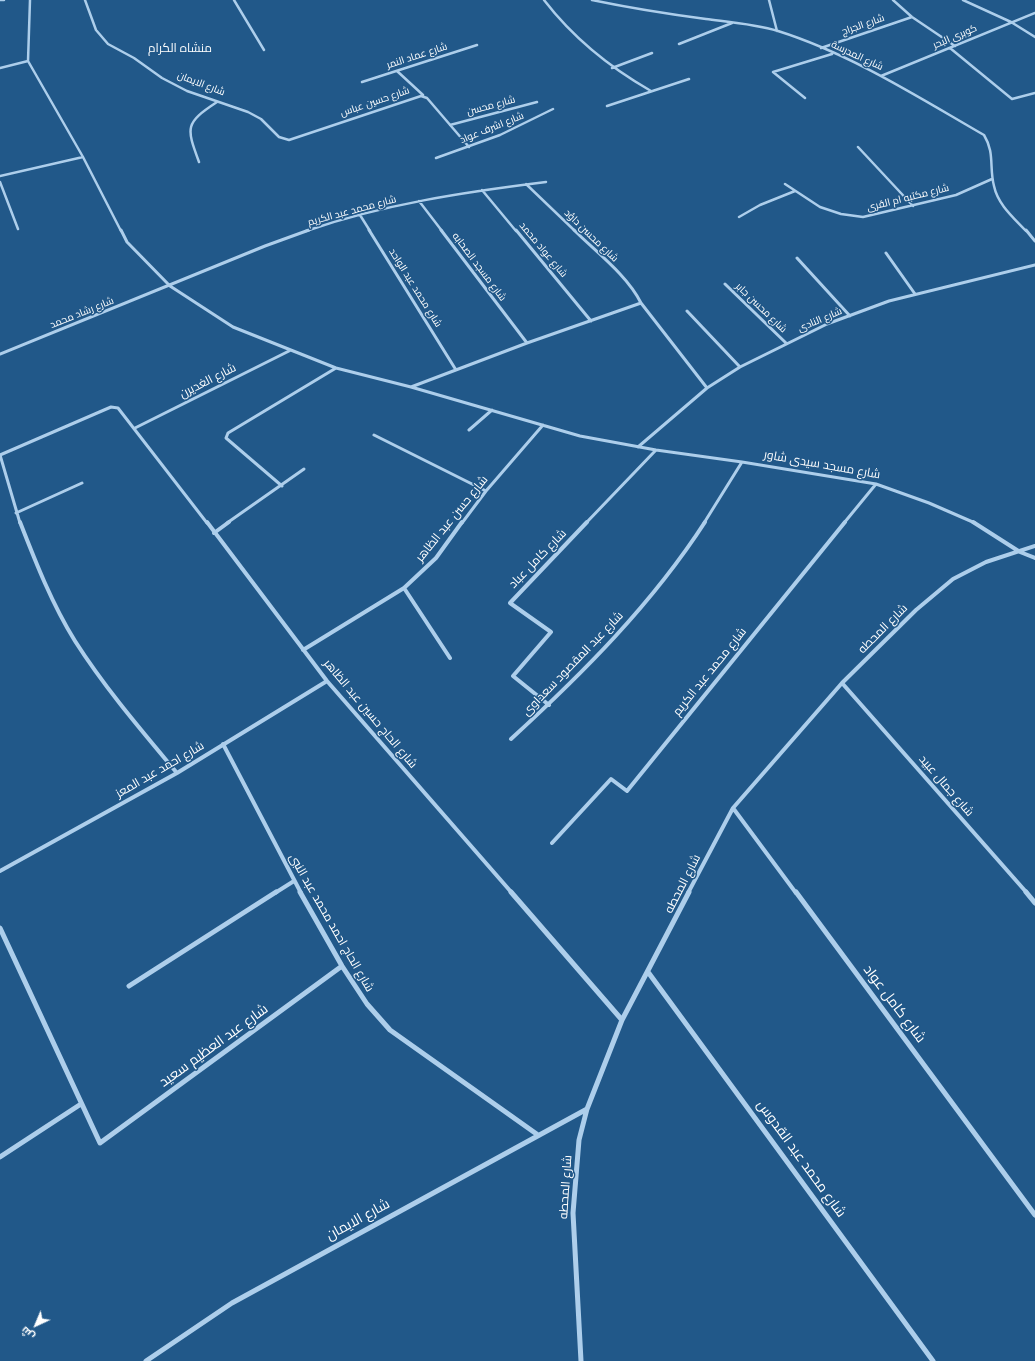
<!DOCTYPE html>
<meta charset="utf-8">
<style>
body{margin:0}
#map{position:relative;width:1035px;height:1361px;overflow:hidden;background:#215889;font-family:"Space Grotesk",Cairo,sans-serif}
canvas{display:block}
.north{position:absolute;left:16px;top:1305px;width:40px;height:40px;-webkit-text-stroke:3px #215889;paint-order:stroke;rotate:224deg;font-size:11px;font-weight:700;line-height:16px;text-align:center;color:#fff}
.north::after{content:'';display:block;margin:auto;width:14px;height:18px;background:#fff;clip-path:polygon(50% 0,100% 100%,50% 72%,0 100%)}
</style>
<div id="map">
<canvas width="1035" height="1361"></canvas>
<div class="north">ش</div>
</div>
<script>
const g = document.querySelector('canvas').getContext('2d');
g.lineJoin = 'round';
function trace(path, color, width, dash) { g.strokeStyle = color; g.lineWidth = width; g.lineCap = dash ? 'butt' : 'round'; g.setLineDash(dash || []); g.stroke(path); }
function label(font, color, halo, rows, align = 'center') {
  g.font = font + ' "Space Grotesk",Cairo,sans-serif'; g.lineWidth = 3; g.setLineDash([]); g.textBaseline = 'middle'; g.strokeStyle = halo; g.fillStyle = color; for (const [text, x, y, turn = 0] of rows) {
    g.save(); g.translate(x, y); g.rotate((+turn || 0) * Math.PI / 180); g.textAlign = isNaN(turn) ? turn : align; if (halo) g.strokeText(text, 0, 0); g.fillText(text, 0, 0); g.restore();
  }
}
const streetFar3 = new Path2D(`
 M 0,0 L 4,0
 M 30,0 L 28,61 L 83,157 L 121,231
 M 85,0 L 96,30 L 108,44 L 134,58 L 162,78 L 187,91 L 248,112 L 261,119 L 279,137 L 289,140 L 421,96 L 427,98 L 469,147
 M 234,0 L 264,50
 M 544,0 C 574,39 609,67 651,91
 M 592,0 C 630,8 668,14 706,19 C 729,22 755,24 778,31 C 851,54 918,97 984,135 C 995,153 989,167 994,186 C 998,205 1014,218 1026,231
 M 769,0 L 777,31
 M 893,0 L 912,17 L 955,46
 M 963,0 L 1011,22 L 1035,37
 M 679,44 L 732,23
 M 821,48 L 912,17
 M 950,48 L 1012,99 L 1035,93
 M 0,68 L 28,61
 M 612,68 L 652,53
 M 397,71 L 423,95
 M 881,76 L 1035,13
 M 362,82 L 477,45
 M 805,98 L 773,72 L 832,54
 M 607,106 L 689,79
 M 450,125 L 537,102
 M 858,147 L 913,206
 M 436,158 L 500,135 L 553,109
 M 199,162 C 186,127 185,123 217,102
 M 0,176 L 83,157
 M 0,182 L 18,229
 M 526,184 L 575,231
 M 785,184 L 820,207 L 841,214 L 863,217 L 956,195 L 992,179
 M 482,190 L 516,231
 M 419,201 L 442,231
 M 360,215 L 370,231
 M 739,217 L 760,205 L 795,191
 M 306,231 C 384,204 465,192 546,182`);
const streetFar2 = new Path2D(`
 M 121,230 L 127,242 L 170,286 L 233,327 L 336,368 L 411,387 L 580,436 L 656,450 L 742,462 L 876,484 L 929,503 L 975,523
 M 369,230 L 456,370
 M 441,230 L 527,343
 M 516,230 L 591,321
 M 574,230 C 596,252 627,275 641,303 L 707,388
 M 1026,230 L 1035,241
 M 886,253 L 915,294
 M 797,258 L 850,316
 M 725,284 L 786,343
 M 687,311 L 740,367
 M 0,354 L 265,246 L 309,230
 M 411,387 L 527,343 L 641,303
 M 135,428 L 289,351
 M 469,430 L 492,410
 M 374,435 L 486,491
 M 638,447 L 707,388 L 740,367 L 827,324 L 889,301 L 1035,265
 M 282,486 L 226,438 L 228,433 L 336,368
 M 16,513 L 82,483
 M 20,523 L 0,455 L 111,407 L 118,408 L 207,523
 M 227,523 L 304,469
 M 462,523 L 486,491 L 543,425
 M 586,523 L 656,450
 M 704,523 L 742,462
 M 844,523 L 876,484`);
const streetFar1 = new Path2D(`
 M 20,522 C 36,563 52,604 75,641 C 105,688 141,730 177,773
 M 207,522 L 327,681 L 512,893
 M 973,522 L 1020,552 L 1035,558
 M 214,533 L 229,522
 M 404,588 L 450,658
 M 303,650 L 404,588 L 436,558 L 462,522
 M 842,683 L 1027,893
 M 549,705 L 513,676 L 551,632 L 510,603 L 587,522
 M 511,739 C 583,673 652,604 705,522
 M 223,744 L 301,893
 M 733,808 L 796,893
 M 552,843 L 611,779 L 627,791 L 845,522
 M 0,871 L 177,773 L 327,681
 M 275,893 L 294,881
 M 688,893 L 733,808 L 842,683 L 916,610 L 953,579 L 986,562 L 1035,546`);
const street = new Path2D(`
 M 300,892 L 342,966 L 367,1004 L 390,1030 L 538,1135
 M 511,892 L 622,1020
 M 796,892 L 1035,1215
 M 1026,892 L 1035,903
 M 0,928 L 100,1143 L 342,966
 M 648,972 L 933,1361
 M 129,986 L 276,892
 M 0,1157 L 81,1104
 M 146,1361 L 232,1303 L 587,1109
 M 581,1361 L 573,1213 L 579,1140 L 587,1109 L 622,1020 L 689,892`);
const farStreetnames = [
 ["شارع الجراج",863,25,-19],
 ["كوبرى البحر",955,37,-23],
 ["شارع عماد النمر",417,56,-18],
 ["شارع المدرسة",857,56,25],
 ["شارع الايمان",201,84,21],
 ["شارع حسين عباس",375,102,-19],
 ["شارع محسن",491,106,-15],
 ["شارع اشرف عواد",492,128,-22],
 ["شارع مكتبه ام القرى",908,198,-14],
 ["شارع محمد عبد الكريم",352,211,-15],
 ["شارع محسن داؤد",591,236,44],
 ["شارع عواد محمد",543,250,50],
 ["شارع مسجد الصحابه",479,267,53],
 ["شارع محمد عبد الواحد",415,288,58],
 ["شارع محسن جابر",761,308,44],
 ["شارع رشاد محمد",82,313,-22],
 ["شارع النادى",820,320,-23]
];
const farQuarternames = [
 ["منشاه الكرام",180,49]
];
const streetNames = [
 ["شارع الغديرن",208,381,-27],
 ["شارع مسجد سيدى شاور",822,465,10],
 ["شارع حسن عبد الظاهر",452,519,-51],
 ["شارع كامل عباد",538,559,-46],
 ["شارع المحطه",883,629,-45],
 ["شارع عبد المقصود سعداوى",573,664,-46],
 ["شارع محمد عبد الكريم",710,672,-51],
 ["شارع الحاج حسين عبد الظاهر",370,714,50],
 ["شارع احمد عبد المعز",160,770,-30],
 ["شارع جمال عبيد",946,786,49],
 ["شارع المحطه",683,884,-63],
 ["شارع الحاج احمد محمد عبد النبى",331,923,60],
 ["شارع المحطه",566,1187,-86]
];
const nearStreetnames = [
 ["شارع كامل عواد",894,1004,53],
 ["شارع عبد العظيم سعيد",214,1046,-36],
 ["شارع محمد عبد القدوس",801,1159,54],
 ["شارع الايمان",358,1220,-29]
];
trace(streetFar3, '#adceeb', 2.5);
trace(streetFar2, '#adceeb', 3);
trace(streetFar1, '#adceeb', 4);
trace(street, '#adceeb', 5);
label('10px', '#fff', '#215889', farStreetnames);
label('12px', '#fff', '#215889', farQuarternames);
label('12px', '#fff', '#215889', streetNames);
label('14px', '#fff', '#215889', nearStreetnames);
</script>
